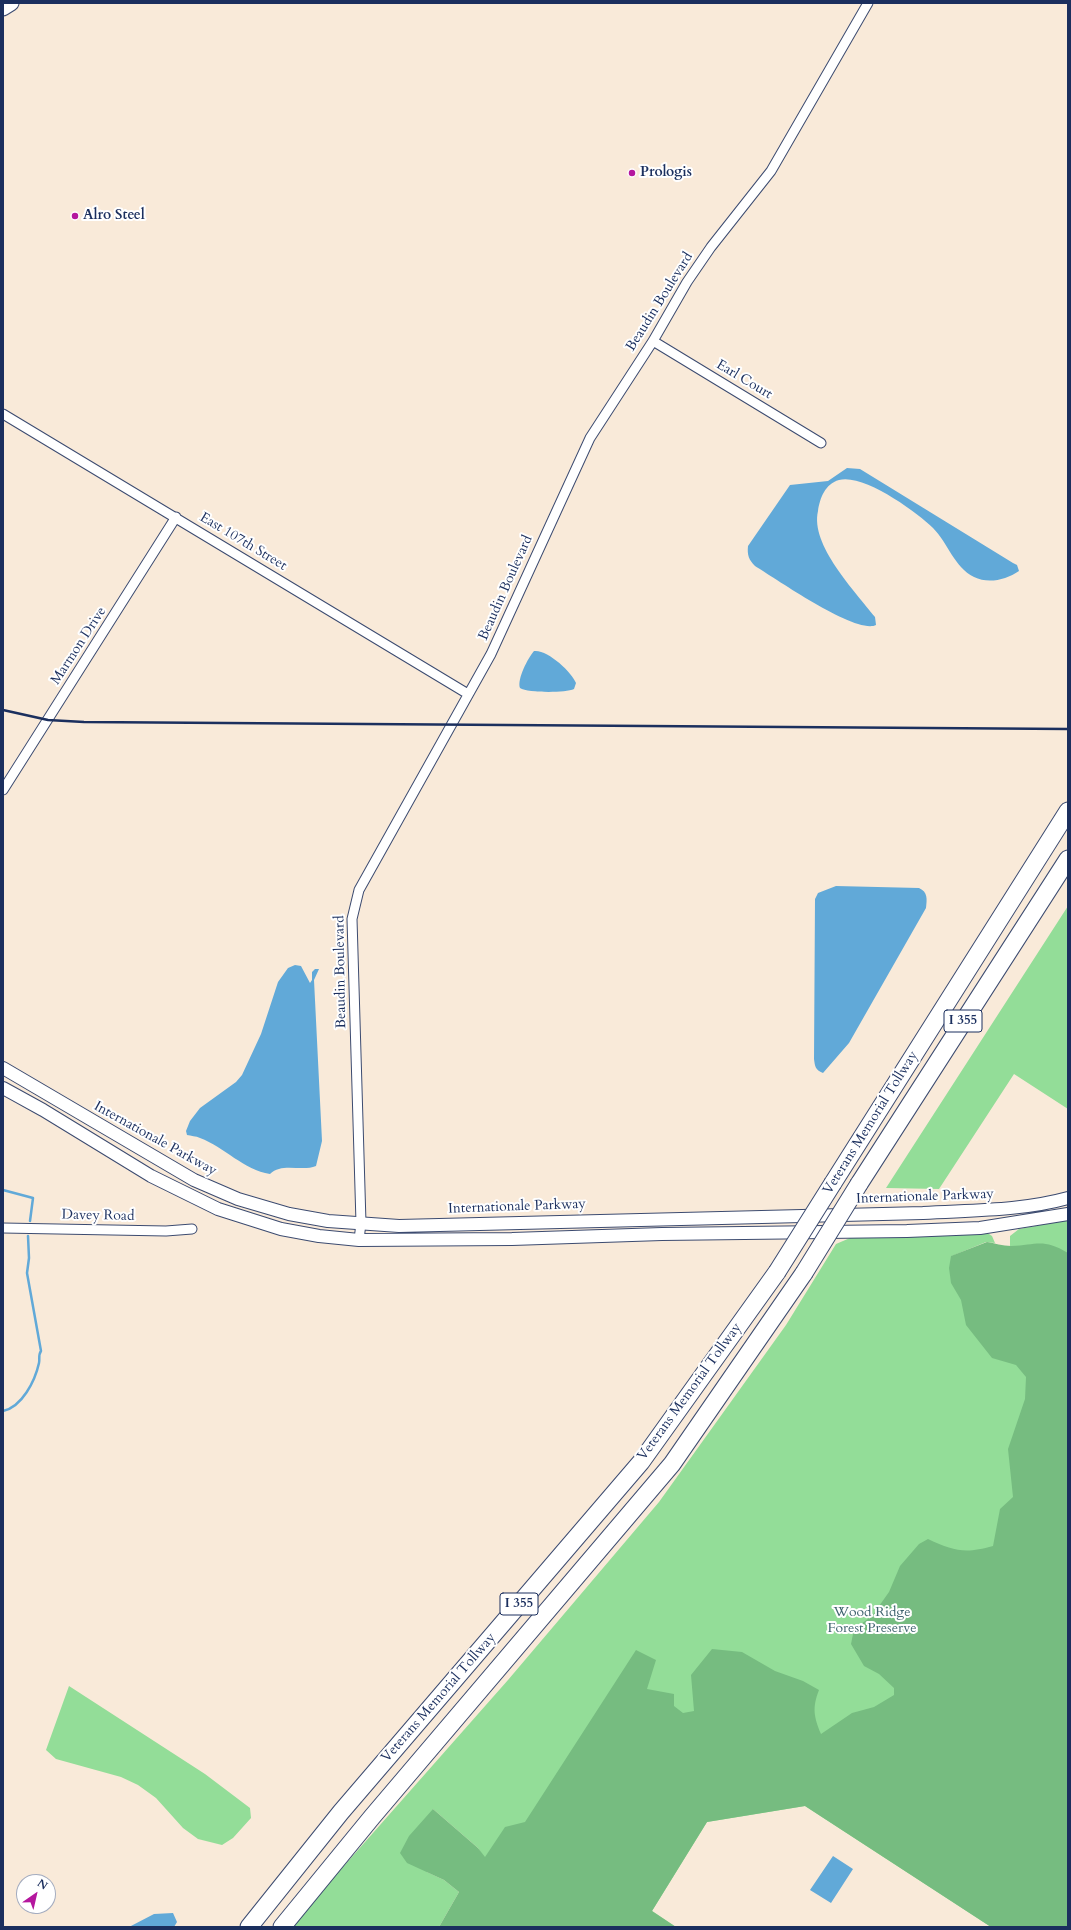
<!DOCTYPE html>
<style>
body{margin:0}
#map{position:relative;width:1071px;height:1930px;overflow:hidden;background:#f9ead9;font-family:Cardo,serif}
canvas{display:block}
.frame{position:absolute;inset:0;border:4px solid #1b2f5e;pointer-events:none}
.north{position:absolute;left:16px;top:1874px;width:40px;height:40px;box-sizing:border-box;background:#fff;border:1px solid #a4acbf;border-radius:50%;rotate:34deg;font-size:11px;font-weight:700;line-height:16px;text-align:center;color:#1b2f5e}
.north::after{content:'';display:block;margin:auto;width:14px;height:18px;background:#b5179e;clip-path:polygon(50% 0,100% 100%,50% 72%,0 100%)}
</style>
<div id="map">
<canvas width="1071" height="1930"></canvas>
<div class="frame"></div>
<div class="north">N</div>
</div>
<script>
const g = document.querySelector('canvas').getContext('2d');
g.lineJoin = 'round';
function paint(path, color) { g.fillStyle = color; g.fill(path, 'evenodd'); }
function trace(path, color, width, dash) { g.strokeStyle = color; g.lineWidth = width; g.lineCap = dash ? 'butt' : 'round'; g.setLineDash(dash || []); g.stroke(path); }
function label(font, color, halo, rows, align = 'center') {
  g.font = font + ' Cardo,serif'; g.lineWidth = 4; g.setLineDash([]); g.textBaseline = 'middle'; g.strokeStyle = halo; g.fillStyle = color; for (const [text, x, y, turn = 0] of rows) {
    g.save(); g.translate(x, y); g.rotate((+turn || 0) * Math.PI / 180); g.textAlign = isNaN(turn) ? turn : align; if (halo) g.strokeText(text, 0, 0); g.fillText(text, 0, 0); g.restore();
  }
}
const green = new Path2D(`
 M 1068,906 L 1068,1109 L 1014,1074 L 939,1189 L 886,1188 Z
 M 1068,1220 L 1068,1927 L 991,1927 L 805,1806 L 707,1822 L 652,1911 L 676,1927 L 484,1858 L 478,1848 L 433,1809 L 427,1872 L 444,1880 L 459,1892 L 439,1927 L 290,1927 L 508,1680 L 659,1502 L 786,1325 L 836,1244 L 850,1238 L 986,1232 L 992,1236 L 995,1243 L 986,1242 L 952,1256 L 1010,1252 L 1010,1236 L 1019,1229 Z
 M 69,1686 L 205,1774 L 250,1808 L 251,1818 L 233,1838 L 222,1845 L 198,1839 L 183,1828 L 156,1798 L 138,1785 L 121,1777 L 56,1759 L 46,1750 Z`);
const forest = new Path2D(`
 M 987,1242 C 994,1243 1003,1246 1011,1246 C 1037,1245 1043,1238 1068,1253 L 1068,1927 L 991,1927 L 805,1806 L 707,1822 L 652,1911 L 676,1927 L 439,1927 L 459,1892 L 444,1880 L 407,1863 L 400,1853 L 409,1836 L 433,1809 L 478,1848 L 485,1857 L 505,1827 L 525,1822 L 636,1650 L 656,1660 L 647,1689 L 674,1694 L 674,1706 L 683,1713 L 694,1711 L 691,1675 L 712,1649 L 742,1652 L 775,1671 L 803,1681 L 819,1690 C 812,1708 814,1717 821,1734 L 852,1713 L 874,1707 L 894,1695 L 894,1688 L 879,1674 L 864,1666 L 851,1644 L 854,1629 L 872,1616 L 889,1592 L 900,1566 L 919,1544 L 928,1539 C 954,1551 965,1554 993,1546 L 1000,1509 L 1013,1497 L 1008,1449 L 1025,1399 L 1026,1377 L 1016,1365 L 992,1358 L 966,1325 L 961,1300 L 951,1283 L 949,1268 L 951,1256 Z`);
const water = new Path2D(`
 M 847,468 L 860,469 L 1013,563 L 1017,565 L 1019,571 C 1006,580 988,584 974,577 C 954,567 948,543 933,528 C 917,512 863,473 839,480 C 825,484 820,498 818,511 C 810,545 855,591 875,617 L 876,625 C 856,635 775,578 755,566 C 749,560 747,555 748,546 L 790,485 L 828,481 Z
 M 534,651 C 547,649 572,672 576,683 L 574,689 C 565,693 528,693 520,688 C 517,679 528,658 534,651 Z
 M 836,886 L 919,888 C 928,892 927,899 926,908 L 849,1043 L 823,1073 C 815,1070 815,1066 814,1059 L 815,899 L 818,893 Z
 M 295,965 L 301,966 L 310,983 L 312,980 L 312,972 L 315,969 L 319,969 L 314,980 L 322,1141 L 316,1166 C 302,1172 282,1162 270,1174 C 244,1170 224,1147 200,1138 C 196,1136 191,1136 187,1135 L 186,1131 L 190,1121 L 200,1108 L 236,1082 L 242,1075 L 261,1034 L 278,982 L 288,968 Z
 M 833,1856 L 853,1869 L 831,1903 L 810,1890 Z
 M 173,1913 L 177,1922 L 174,1927 L 129,1927 L 154,1914 Z`);
const stream = new Path2D(`
 M 3,1190 L 33,1198 L 30,1221
 M 3,1411 C 22,1407 35,1381 39,1363 C 40,1359 38,1355 41,1351 L 27,1273 L 29,1258 L 28,1236`);
const minor = new Path2D(`
 M 653,341 L 821,443
 M 3,414 L 468,694
 M 3,790 L 176,517
 M 3,1228 L 166,1231 L 192,1229
 M 359,1240 L 361,1223 L 352,919 L 359,890 L 491,654 L 590,438 L 653,341 L 687,282 L 711,247 L 771,171 L 868,3`);
const tertiary = new Path2D(`
 M 3,1068 L 194,1180 L 238,1199 L 289,1214 L 328,1221 L 399,1226 L 923,1213 C 972,1210 1021,1211 1068,1198
 M 3,1088 L 43,1110 L 151,1176 L 218,1209 L 281,1229 L 319,1236 L 359,1240 L 512,1239 L 662,1234 L 907,1231 L 980,1228 L 1068,1214`);
const primary = new Path2D(`
 M 3,8 L 11,3`);
const motorway = new Path2D(`
 M 833,1183 L 1068,811
 M 859,1184 L 1068,859
 M 249,1927 L 341,1812 L 641,1462 L 777,1272
 M 282,1927 L 372,1817 L 672,1464 L 804,1273`);
const rail = new Path2D(`
 M 3,710 L 48,720 L 84,722 L 1068,729`);
const motorwayBridge = new Path2D(`
 M 777,1272 L 833,1183
 M 804,1273 L 859,1184`);
const markers = [
 [632,173,4,"#b5179e"],
 [75,216,4,"#b5179e"]
];
const shields = [
 [963,1021,38],
 [519,1604,38]
];
const shieldNames = [
 ["I 355",963,1021],
 ["I 355",519,1604]
];
const poiNames = [
 ["Prologis",640,173],
 ["Alro Steel",83,216]
];
const streetNames = [
 ["Beaudin Boulevard",660,302,-58],
 ["Earl Court",744,380,31],
 ["East 107th Street",243,542,31],
 ["Beaudin Boulevard",506,588,-66],
 ["Marmon Drive",79,646,-57],
 ["Beaudin Boulevard",341,972,-91],
 ["Veterans Memorial Tollway",871,1123,-58],
 ["Internationale Parkway",155,1139,29],
 ["Internationale Parkway",925,1197,-2],
 ["Internationale Parkway",517,1207,-2],
 ["Davey Road",98,1216,1],
 ["Veterans Memorial Tollway",690,1392,-54],
 ["Veterans Memorial Tollway",439,1698,-49]
];
const parkNames = [
 ["Wood Ridge",872,1613],
 ["Forest Preserve",872,1629]
];
paint(green, '#93dd98');
paint(forest, '#76bc80');
paint(water, '#61a9d8');
trace(stream, '#61a9d8', 2.5);
trace(minor, '#3c4b70', 11);
trace(tertiary, '#3c4b70', 14);
trace(primary, '#3c4b70', 17);
trace(motorway, '#3c4b70', 19);
trace(minor, '#fff', 9);
trace(tertiary, '#fff', 12);
trace(primary, '#fff', 15);
trace(motorway, '#fff', 17);
trace(rail, '#1b2f5e', 2.5);
trace(motorwayBridge, '#3c4b70', 19, []);
trace(motorwayBridge, '#fff', 17);
for (const [x, y, r, color] of markers) { const dot = new Path2D(); dot.arc(x, y, r, 0, 2 * Math.PI); g.fillStyle = color; g.fill(dot); trace(dot, '#fff', 1.5); }
for (const [x, y, w] of shields) { const box = new Path2D(); box.roundRect(x - w / 2, y - 11, w, 22, 3); g.fillStyle = '#fff'; g.fill(box); trace(box, '#1b2f5e', 1); }
label('bold 13px', '#1b2f5e', null, shieldNames);
label('bold 14px', '#1b2f5e', '#fff', poiNames, 'left');
label('14px', '#1b2f5e', '#fff', streetNames);
label('14px', '#3f636f', '#fff', parkNames);
</script>
